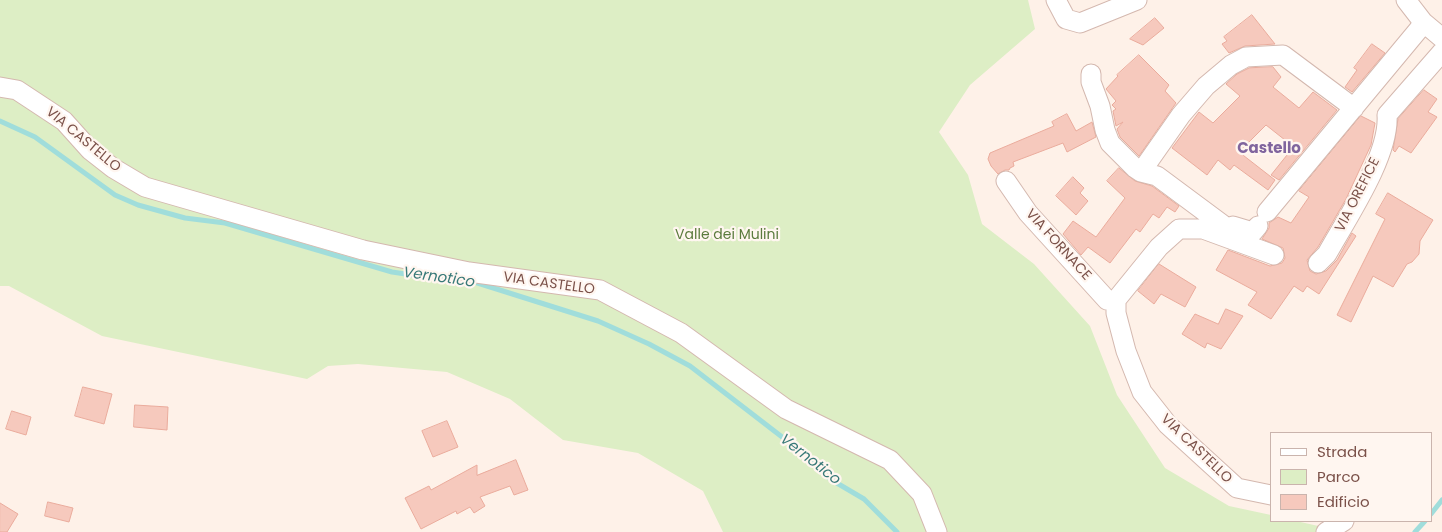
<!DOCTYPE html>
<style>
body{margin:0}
#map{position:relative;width:1442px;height:532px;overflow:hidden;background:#fef1e8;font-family:Poppins,sans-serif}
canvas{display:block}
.legend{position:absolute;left:1270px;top:432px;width:162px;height:90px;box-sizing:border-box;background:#fff6f0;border:1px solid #cab4ad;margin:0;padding:6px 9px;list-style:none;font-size:15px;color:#7b5149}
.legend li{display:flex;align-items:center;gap:10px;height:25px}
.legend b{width:25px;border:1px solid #cab4ad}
</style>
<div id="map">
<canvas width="1442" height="532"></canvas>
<ul class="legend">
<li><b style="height:6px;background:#fff"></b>Strada</li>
<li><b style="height:14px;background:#ddeec5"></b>Parco</li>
<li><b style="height:14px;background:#f6c9bd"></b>Edificio</li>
</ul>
</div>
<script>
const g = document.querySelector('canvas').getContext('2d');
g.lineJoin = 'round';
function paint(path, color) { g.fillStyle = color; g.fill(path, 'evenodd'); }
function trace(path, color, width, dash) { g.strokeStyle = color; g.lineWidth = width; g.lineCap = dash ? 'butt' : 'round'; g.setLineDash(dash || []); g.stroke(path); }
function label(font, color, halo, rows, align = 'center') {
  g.font = font + ' Poppins,sans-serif'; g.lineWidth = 4.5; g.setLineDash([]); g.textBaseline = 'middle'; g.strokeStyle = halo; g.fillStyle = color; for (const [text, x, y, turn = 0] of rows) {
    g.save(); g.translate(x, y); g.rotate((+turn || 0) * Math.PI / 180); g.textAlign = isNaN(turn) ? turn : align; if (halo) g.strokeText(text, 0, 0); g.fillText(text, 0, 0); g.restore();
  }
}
const green = new Path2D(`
 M 0,0 L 1028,0 L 1035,29 L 970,85 L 939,132 L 968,175 L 982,224 L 1034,264 L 1090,326 L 1117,395 L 1165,468 L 1229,506 L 1271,515 L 1271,521 L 1296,521 L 1345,532 L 723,532 L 703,491 L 638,453 L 563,440 L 510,399 L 447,372 L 358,364 L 328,366 L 307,379 L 102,336 L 9,286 L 0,286 Z`);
const stream = new Path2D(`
 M 0,121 L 35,137 L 115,195 L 138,205 L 185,218 L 225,223 L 392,272 L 426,277 L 460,279
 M 468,280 L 598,321 L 649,344 L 690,366 L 786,440 L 830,479 L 864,499 L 897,532
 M 1431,514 L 1442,500
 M 1415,532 L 1425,521`);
const building = new Path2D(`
 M 1252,15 L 1275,44 L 1245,46 L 1229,53 L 1222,44 L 1227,41 L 1224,37 Z
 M 1155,18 L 1164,28 L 1143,45 L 1130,39 Z
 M 1372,44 L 1385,53 L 1352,92 L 1345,87 L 1357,70 L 1354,68 Z
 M 1139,55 L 1169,85 L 1165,91 L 1176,103 L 1139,156 L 1120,137 L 1117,129 L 1123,122 L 1116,126 L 1113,111 L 1116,109 L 1112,105 L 1116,101 L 1106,89 L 1118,76 L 1117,75 Z
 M 1273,67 L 1281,77 L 1273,87 L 1299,108 L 1313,92 L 1337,110 L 1279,180 L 1271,175 L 1291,150 L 1287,147 L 1290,144 L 1266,125 L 1239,152 L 1275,180 L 1268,190 L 1234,165 L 1230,170 L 1218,160 L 1207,175 L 1172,148 L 1199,112 L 1213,123 L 1240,96 L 1226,84 L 1237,74 L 1249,68 Z
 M 1424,90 L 1437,99 L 1428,112 L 1437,117 L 1411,153 L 1399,146 L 1395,152 L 1393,150 L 1398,119 Z
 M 1067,114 L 1076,131 L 1092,122 L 1096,137 L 1067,152 L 1063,143 L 1013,162 L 1014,166 L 1010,168 L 1009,170 L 1005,170 L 998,174 L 991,166 L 988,159 L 990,153 L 1054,126 L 1052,122 Z
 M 1361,116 L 1375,123 L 1371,145 L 1346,199 L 1318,247 L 1307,260 L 1310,271 L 1316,274 L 1326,271 L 1337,260 L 1352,233 L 1356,236 L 1319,294 L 1307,286 L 1303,292 L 1294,286 L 1271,319 L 1248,305 L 1257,292 L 1216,270 L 1228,250 L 1270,266 L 1282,263 L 1285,258 L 1283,248 L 1262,239 L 1269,228 L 1269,223 L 1278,217 L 1291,223 L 1309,197 L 1299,191 Z
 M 1119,168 L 1135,181 L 1152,186 L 1179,206 L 1175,212 L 1167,207 L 1159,218 L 1153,214 L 1140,232 L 1136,229 L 1110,263 L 1088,247 L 1081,255 L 1063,234 L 1073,221 L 1096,237 L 1125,198 L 1107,181 Z
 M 1073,177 L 1084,188 L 1080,193 L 1088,201 L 1076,215 L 1056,196 Z
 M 1388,193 L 1433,220 L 1420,241 L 1419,254 L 1412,262 L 1407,264 L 1393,287 L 1373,276 L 1351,322 L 1337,315 L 1385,219 L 1376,214 Z
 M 1159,264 L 1196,287 L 1185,307 L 1161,294 L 1154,304 L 1138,291 Z
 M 1226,309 L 1243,316 L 1221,349 L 1207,343 L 1205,348 L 1182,334 L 1195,314 L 1218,324 Z
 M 83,387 L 112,394 L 104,424 L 75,416 Z
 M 135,405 L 168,407 L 167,430 L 134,427 Z
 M 12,411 L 31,417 L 26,435 L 6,429 Z
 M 447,421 L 458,447 L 433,457 L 422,431 Z
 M 516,460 L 528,490 L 514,495 L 510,486 L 480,497 L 485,506 L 474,513 L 470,507 L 457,514 L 456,511 L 421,529 L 405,498 L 429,486 L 431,490 L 477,465 L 477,475 Z
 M 48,502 L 73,508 L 69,522 L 45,516 Z
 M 0,503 L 18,514 L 7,532 L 0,532 Z`);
const minor = new Path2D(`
 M 1056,0 L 1066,19 L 1080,23 L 1137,0
 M 1406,0 L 1423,22 L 1442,38
 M 1091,74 L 1091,82 L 1100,106 L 1105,130 L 1110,143 L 1135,168 L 1141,172 L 1157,176 L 1227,228
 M 0,87 L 17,90 L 64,121 L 90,150 L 113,168 L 145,187 L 363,250 L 469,272 L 600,290 L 681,333 L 786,409 L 890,460 L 922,494 L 937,532
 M 1141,172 L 1181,115 L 1206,86 L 1231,65 L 1246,57 L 1283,55 L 1354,108
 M 1006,181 L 1028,213 L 1107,300 L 1116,300
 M 1267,212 L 1419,29 L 1423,22
 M 1228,228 L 1233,226 L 1253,232 L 1258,226
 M 1318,263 L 1327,254 C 1347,218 1390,155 1387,115 L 1442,52
 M 1271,495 L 1237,488 L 1168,425 L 1142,392 L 1126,351 L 1116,313 L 1116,300 L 1159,247 L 1179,229 L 1203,229 L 1274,255
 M 1326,532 L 1344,521`);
const streetNames = [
 ["VIA CASTELLO",83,140,40],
 ["VIA OREFICE",1358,195,-63],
 ["VIA FORNACE",1058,245,48],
 ["VIA CASTELLO",549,284,8],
 ["VIA CASTELLO",1196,449,44]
];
const parkNames = [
 ["Valle dei Mulini",727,235]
];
const neighbourhoodNames = [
 ["Castello",1269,149]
];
const waterNames = [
 ["Vernotico",439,278,8],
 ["Vernotico",810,460,38]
];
paint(green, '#ddeec5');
trace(stream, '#a0dddb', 5);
paint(building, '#f6c9bd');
trace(building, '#eaab9c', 1);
trace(minor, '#d4b8af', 21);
trace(minor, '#fff', 19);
label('14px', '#7b5149', '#fff6f0', streetNames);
label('14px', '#5b7b3d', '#fff6f0', parkNames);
label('bold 15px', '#80659e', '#fff6f0', neighbourhoodNames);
label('italic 15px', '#387978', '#fff6f0', waterNames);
</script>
